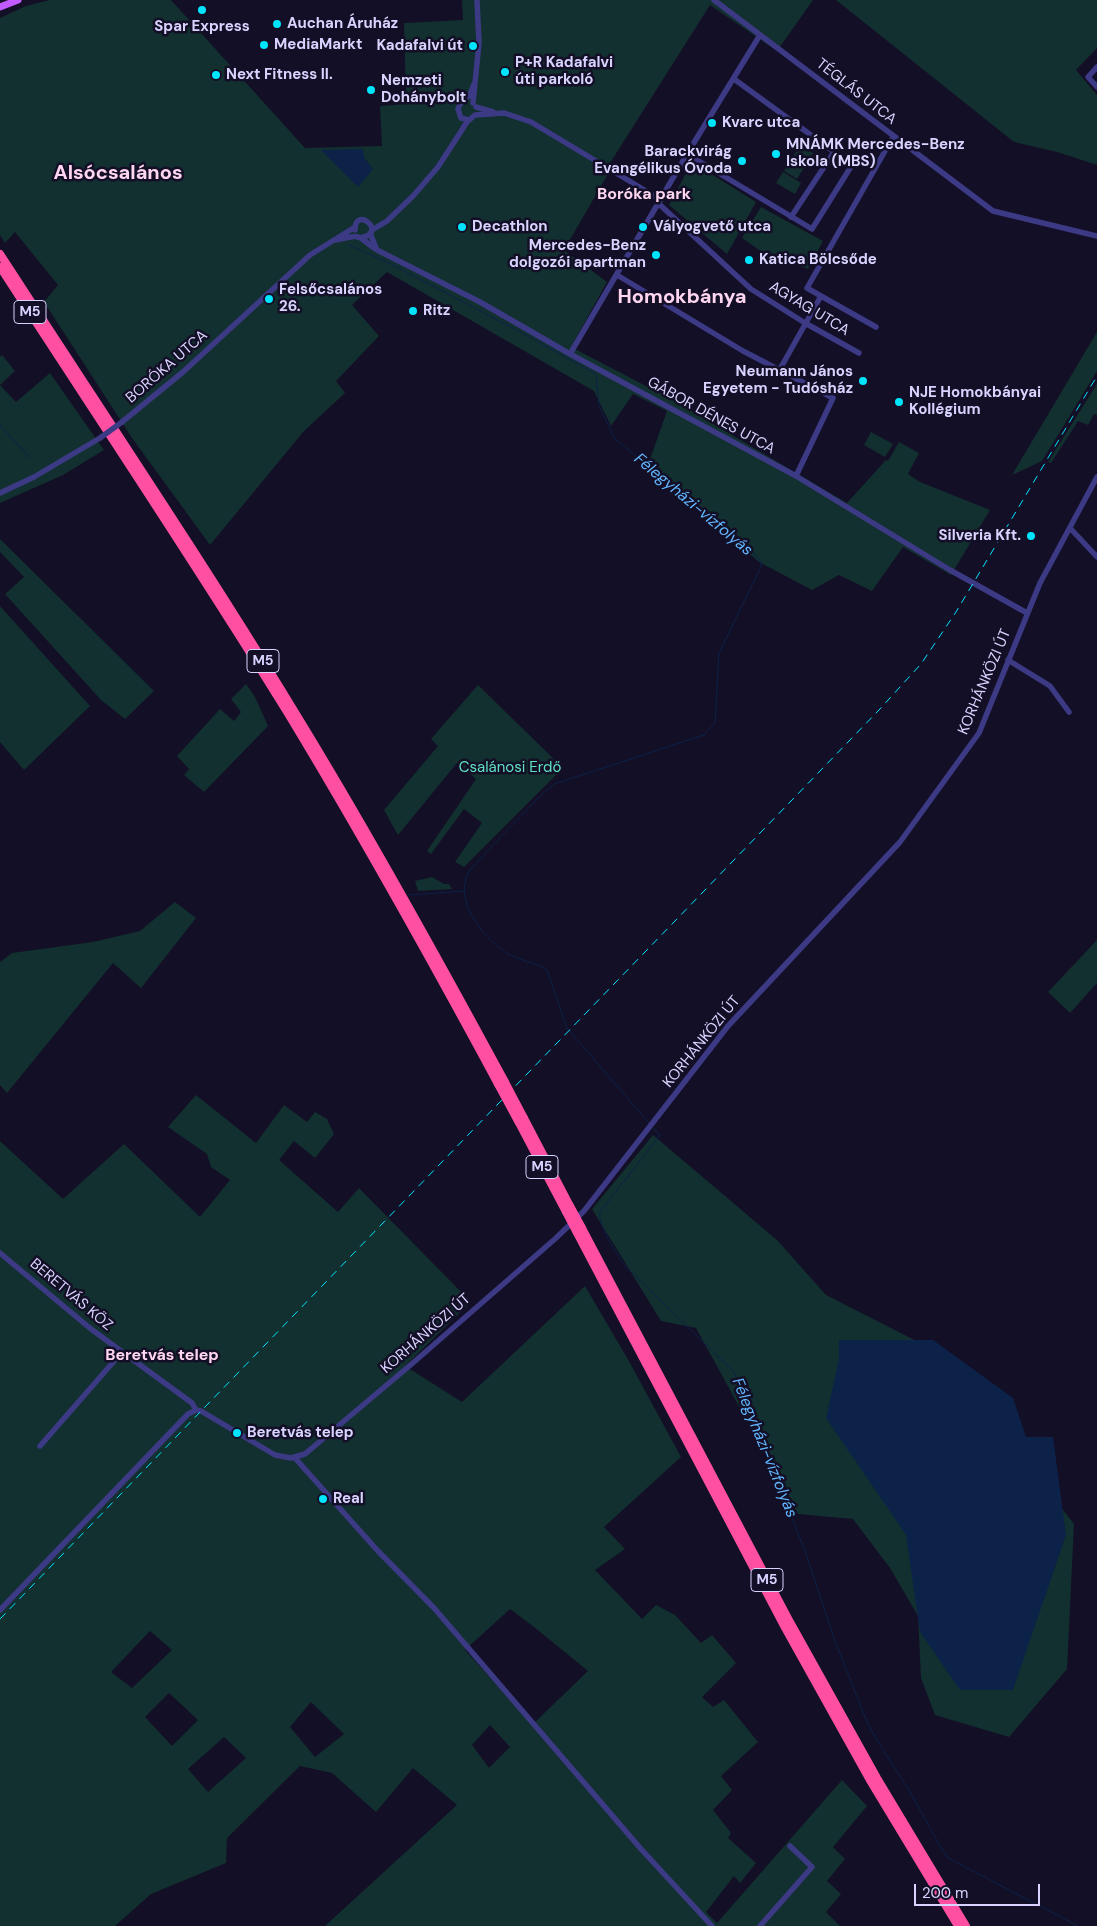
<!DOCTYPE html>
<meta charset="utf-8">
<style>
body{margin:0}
#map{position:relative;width:1097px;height:1926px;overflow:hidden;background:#130f26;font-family:"DM Sans",sans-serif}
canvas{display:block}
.scale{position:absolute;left:914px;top:1884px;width:126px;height:22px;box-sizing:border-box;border:2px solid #d9d4ff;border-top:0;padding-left:6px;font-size:15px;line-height:18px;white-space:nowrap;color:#d9d4ff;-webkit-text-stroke:4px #130f26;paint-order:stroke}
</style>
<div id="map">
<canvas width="1097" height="1926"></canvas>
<div class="scale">200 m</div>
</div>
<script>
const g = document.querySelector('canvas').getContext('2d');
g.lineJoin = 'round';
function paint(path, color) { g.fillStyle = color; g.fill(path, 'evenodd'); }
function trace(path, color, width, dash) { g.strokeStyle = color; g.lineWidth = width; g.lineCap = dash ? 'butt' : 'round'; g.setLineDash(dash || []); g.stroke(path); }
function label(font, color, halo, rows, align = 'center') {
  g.font = font + ' "DM Sans",sans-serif'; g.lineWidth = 5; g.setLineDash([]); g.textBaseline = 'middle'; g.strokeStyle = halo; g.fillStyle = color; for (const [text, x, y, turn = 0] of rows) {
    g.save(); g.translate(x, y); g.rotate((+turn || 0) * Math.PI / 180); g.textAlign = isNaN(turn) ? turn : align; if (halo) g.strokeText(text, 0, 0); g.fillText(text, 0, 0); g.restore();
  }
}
const green = new Path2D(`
 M 50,0 L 171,0 L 305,148 L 382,146 L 380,106 L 406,104 L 404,23 L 463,20 L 462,0 L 813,0 L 777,51 L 710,5 L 610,163 L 608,174 L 564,250 L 607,282 L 571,347 L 671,399 L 847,503 L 886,460 L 888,461 L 899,442 L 919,453 L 908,474 L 920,482 L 990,510 L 951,575 L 903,547 L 872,591 L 839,575 L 812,590 L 759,562 L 648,465 L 667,411 L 633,394 L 611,426 L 594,391 L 387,272 L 352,305 L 379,336 L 336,381 L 345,393 L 304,431 L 210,545 L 132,438 L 44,302 L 58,285 L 15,232 L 5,243 L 0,235 L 0,18 L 26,6 Z
 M 836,0 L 1097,0 L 1097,48 L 1076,70 L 1097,95 L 1097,165 L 1057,152 L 1014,142 Z
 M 800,145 L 813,153 L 797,179 L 784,171 Z
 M 692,162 L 756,202 L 727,254 L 669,205 Z
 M 783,172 L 801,183 L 795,194 L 776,183 Z
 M 761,207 L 823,241 L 808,269 L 762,252 L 742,238 Z
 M 1097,332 L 1097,371 L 1042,461 L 1012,475 Z
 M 2,355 L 15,371 L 0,385 L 16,402 L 50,373 L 104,450 L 63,475 L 0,503 L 0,357 Z
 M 1097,384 L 1097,415 L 1094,414 L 1088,425 L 1078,421 L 1051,463 L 1048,462 Z
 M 871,432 L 893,444 L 885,457 L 864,445 Z
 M 0,539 L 154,691 L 125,719 L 101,700 L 5,594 L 24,577 L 0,552 Z
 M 0,606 L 90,706 L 24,770 L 0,742 Z
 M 246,684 L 255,697 L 268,726 L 204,792 L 184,775 L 189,769 L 177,756 L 220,709 L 234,721 L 241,712 L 231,699 Z
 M 478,685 L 563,768 L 464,867 L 455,862 L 482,823 L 464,809 L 431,854 L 427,851 L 476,779 L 457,763 L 398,835 L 384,810 L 438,746 L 431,739 Z
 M 432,877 L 444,884 L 449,884 L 452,889 L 418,891 L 415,881 Z
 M 175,902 L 196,918 L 141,988 L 113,963 L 7,1093 L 0,1085 L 0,962 L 12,953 L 93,942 L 140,931 Z
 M 1097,940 L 1097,983 L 1070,1013 L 1048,992 Z
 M 196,1095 L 256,1143 L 284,1105 L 307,1122 L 315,1112 L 327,1119 L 334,1134 L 315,1158 L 294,1141 L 279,1160 L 338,1212 L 359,1188 L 471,1302 L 405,1366 L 462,1402 L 585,1286 L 630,1363 L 681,1457 L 604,1527 L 625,1549 L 595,1570 L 642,1619 L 656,1605 L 675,1615 L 701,1643 L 712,1635 L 736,1663 L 702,1697 L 713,1707 L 724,1700 L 758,1742 L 721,1776 L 732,1790 L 713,1810 L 731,1833 L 728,1838 L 756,1863 L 740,1883 L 734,1876 L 706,1912 L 717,1923 L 842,1780 L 867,1806 L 833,1847 L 845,1859 L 827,1881 L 841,1894 L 826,1912 L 840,1926 L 325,1926 L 457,1805 L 413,1768 L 376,1812 L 332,1773 L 300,1766 L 227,1838 L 226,1863 L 151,1894 L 115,1926 L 0,1926 L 0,1141 L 63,1199 L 124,1144 L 200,1217 L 230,1180 L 211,1167 L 207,1154 L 168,1127 ZM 510,1609 L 534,1627 L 588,1671 L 533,1724 L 465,1650 ZM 150,1631 L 172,1650 L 132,1688 L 111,1672 ZM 169,1693 L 198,1720 L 172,1746 L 145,1717 ZM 311,1702 L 344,1734 L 315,1757 L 290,1727 ZM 490,1725 L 510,1747 L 489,1768 L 472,1745 ZM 224,1737 L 246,1758 L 208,1792 L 188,1769 Z
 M 653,1135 L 777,1240 L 826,1295 L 942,1354 L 1074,1524 L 1067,1669 L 1009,1737 L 935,1715 L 921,1678 L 918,1616 L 890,1568 L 853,1519 L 798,1514 L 696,1328 L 661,1321 L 592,1209 Z`);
const water = new Path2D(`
 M 363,149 L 364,157 L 373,169 L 358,187 L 321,150 Z
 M 839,1340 L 933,1340 L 1013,1398 L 1026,1437 L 1053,1437 L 1066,1535 L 1013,1690 L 960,1690 L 920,1632 L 906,1535 L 826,1418 L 839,1359 Z`);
const stream = new Path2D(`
 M 349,245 L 391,264 L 528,336 L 594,373 L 596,375 L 599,406 L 615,439 L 753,552 L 761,562 L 761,567 L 719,653 L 715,723 L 704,735 L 554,784 L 541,795 L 477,862 C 473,867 468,872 466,878 C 457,907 487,942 510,955 C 520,960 533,963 543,967 L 547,970 L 567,1028 L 649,1123
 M 0,425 L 30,458
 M 409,895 L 465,891
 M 653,1128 L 660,1135 L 600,1212 C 597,1224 618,1256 625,1266 L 734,1372 L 805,1551 L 835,1641 L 865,1717 L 875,1737 L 910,1792 L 940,1846 L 948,1858 L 1078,1926`);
const minor = new Path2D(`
 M 714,0 L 993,211 L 1097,236
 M 1097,67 L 1088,77 L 1097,87
 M 473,103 L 479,43 L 477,0
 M 476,107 L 493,112
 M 469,120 L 461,118 L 458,109 L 460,104 L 470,95 L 474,84
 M 687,154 L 812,229 L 852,165 L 734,79
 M 659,204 L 751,289 L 805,323 L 859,353
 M 791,217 L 834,152
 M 355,230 C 355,205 387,232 363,237
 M 372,230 L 387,221 L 413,196 L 438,167 L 467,122 L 475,115 L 504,113 L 531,122 L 661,200
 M 370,233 L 377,250
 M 336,240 C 364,233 356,236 377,250 L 480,302 L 570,354 L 796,476 L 950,570 L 1027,613
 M 617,275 L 743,351 L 833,398 L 796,476
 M 821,296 L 876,327
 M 570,354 L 687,154 L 760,35
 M 780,369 L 821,296 L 807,288 L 893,137
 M 122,422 L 183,372 L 310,255 L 355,227
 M 0,493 L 34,477 L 100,438
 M 1070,528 L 1097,557
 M 1008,660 L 1050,686 L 1069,712
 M 0,1253 L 91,1329 L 192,1403 L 196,1410
 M 196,1410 L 201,1411 L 275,1455 L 291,1458 L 305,1454 L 414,1362 L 556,1238 L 584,1211 L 728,1026 L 900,842 L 979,733 L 1040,583 L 1097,477
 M 40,1446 L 122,1352
 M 295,1458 L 377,1550 L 434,1608 L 641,1849 L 712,1926
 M 0,1610 L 188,1414 L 196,1410
 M 760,1926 L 812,1867 L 790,1846`);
const major = new Path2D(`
 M 0,7 L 18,0`);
const highway = new Path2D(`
 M 0,254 C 98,405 199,555 293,709 C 368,831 437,956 505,1082
 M 0,267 C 96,415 194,561 287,712 C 361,834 430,958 498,1084
 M 524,1118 L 570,1206
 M 518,1121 L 566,1212
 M 582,1228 L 790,1622 L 877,1778 L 966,1926
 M 577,1233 L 783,1624 L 871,1782 L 958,1926`);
const rail = new Path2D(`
 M 0,1619 L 879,710 L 921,664 L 956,612 L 1097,376`);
const minorBridge = new Path2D(`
 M 100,438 L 122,422`);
const highwayBridge = new Path2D(`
 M 505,1082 L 524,1118
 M 498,1084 L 518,1121
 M 570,1206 L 582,1228
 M 566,1212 L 577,1233`);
const markers = [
 [202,10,5,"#00e5ff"],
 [277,24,5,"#00e5ff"],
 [264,45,5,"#00e5ff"],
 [473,46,5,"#00e5ff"],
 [505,72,5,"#00e5ff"],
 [216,75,5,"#00e5ff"],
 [371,90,5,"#00e5ff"],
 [712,123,5,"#00e5ff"],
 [776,154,5,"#00e5ff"],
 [742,161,5,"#00e5ff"],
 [462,227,5,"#00e5ff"],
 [643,227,5,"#00e5ff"],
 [656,255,5,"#00e5ff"],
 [749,260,5,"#00e5ff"],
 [269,299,5,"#00e5ff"],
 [413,311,5,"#00e5ff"],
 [863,381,5,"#00e5ff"],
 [899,402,5,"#00e5ff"],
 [1031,536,5,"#00e5ff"],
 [237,1433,5,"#00e5ff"],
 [323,1499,5,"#00e5ff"]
];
const shields = [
 [30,312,32],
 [263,661,32],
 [542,1167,32],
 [767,1580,32]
];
const shieldNames = [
 ["M5",30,312],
 ["M5",263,661],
 ["M5",542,1167],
 ["M5",767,1580]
];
const poiNames = [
 ["Auchan Áruház",287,24],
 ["Spar Express",202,27,"center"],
 ["MediaMarkt",274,45],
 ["Kadafalvi út",463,46,"right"],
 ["P+R Kadafalvi",515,63],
 ["úti parkoló",515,80],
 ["Next Fitness II.",226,75],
 ["Nemzeti",381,81],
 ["Dohánybolt",381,98],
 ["Kvarc utca",722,123],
 ["MNÁMK Mercedes-Benz",786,145],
 ["Iskola (MBS)",786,162],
 ["Barackvirág",732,152,"right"],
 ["Evangélikus Óvoda",732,169,"right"],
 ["Decathlon",472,227],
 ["Vályogvető utca",653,227],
 ["Mercedes-Benz",646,246,"right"],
 ["dolgozói apartman",646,263,"right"],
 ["Katica Bölcsőde",759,260],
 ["Felsőcsalános",279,290],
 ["26.",279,307],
 ["Ritz",423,311],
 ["Neumann János",853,372,"right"],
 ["Egyetem - Tudósház",853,389,"right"],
 ["NJE Homokbányai",909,393],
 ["Kollégium",909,410],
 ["Silveria Kft.",1021,536,"right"],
 ["Beretvás telep",247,1433],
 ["Real",333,1499]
];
const streetNames = [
 ["TÉGLÁS UTCA",856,92,38],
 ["AGYAG UTCA",809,309,31],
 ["BORÓKA UTCA",167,367,-41],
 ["GÁBOR DÉNES UTCA",711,416,29],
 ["KORHÁNKÖZI ÚT",985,682,-67],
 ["KORHÁNKÖZI ÚT",702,1042,-51],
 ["BERETVÁS KÖZ",71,1295,40],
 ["KORHÁNKÖZI ÚT",426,1334,-41]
];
const parkNames = [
 ["Csalánosi Erdő",510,768]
];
const neighbourhoodNames = [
 ["Boróka park",644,195],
 ["Beretvás telep",162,1356]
];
const waterNames = [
 ["Félegyházi-vízfolyás",693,505,40],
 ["Félegyházi-vízfolyás",764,1448,68]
];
const districtNames = [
 ["Alsócsalános",118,174],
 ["Homokbánya",682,298]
];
paint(green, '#12302f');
paint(water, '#0c2248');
trace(stream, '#0c2248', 1);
trace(minor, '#3d3a85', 5.5);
trace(major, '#c25bff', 7);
trace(highway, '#ff4fa3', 8);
trace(rail, '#00e5ff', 1, [8, 6]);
trace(minorBridge, '#3d3a85', 5.5);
trace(highwayBridge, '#ff4fa3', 8);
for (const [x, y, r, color] of markers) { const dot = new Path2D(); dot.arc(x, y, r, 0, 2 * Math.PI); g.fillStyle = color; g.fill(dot); trace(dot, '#130f26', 2); }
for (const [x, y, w] of shields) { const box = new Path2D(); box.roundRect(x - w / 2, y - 11.5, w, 23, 4); g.fillStyle = '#130f26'; g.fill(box); trace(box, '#d9d4ff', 1); }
label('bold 14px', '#d9d4ff', null, shieldNames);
label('bold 15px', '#d9d4ff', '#130f26', poiNames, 'left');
label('15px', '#d9d4ff', '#130f26', streetNames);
label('15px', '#5fe0c0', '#130f26', parkNames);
label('bold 16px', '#ffd6f0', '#130f26', neighbourhoodNames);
label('italic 16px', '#62b6ff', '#130f26', waterNames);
label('bold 20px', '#ffd6f0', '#130f26', districtNames);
</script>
